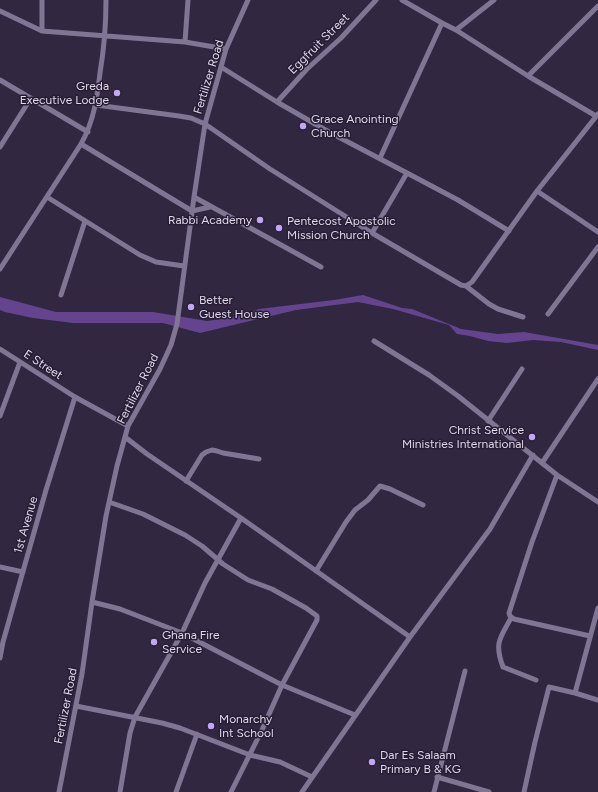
<!DOCTYPE html>
<style>
body{margin:0}
canvas{display:block;background:#312740}
</style>
<canvas width="598" height="792"></canvas>
<script>
const g = document.querySelector('canvas').getContext('2d');
g.lineJoin = 'round';
function paint(path, color) { g.fillStyle = color; g.fill(path, 'evenodd'); }
function trace(path, color, width, dash) { g.strokeStyle = color; g.lineWidth = width; g.lineCap = dash ? 'butt' : 'round'; g.setLineDash(dash || []); g.stroke(path); }
function label(font, color, halo, rows, align = 'center') {
  g.font = font + ' Figtree,sans-serif'; g.lineWidth = 3; g.setLineDash([]); g.textBaseline = 'middle'; g.strokeStyle = halo; g.fillStyle = color; for (const [text, x, y, turn = 0] of rows) {
    g.save(); g.translate(x, y); g.rotate((+turn || 0) * Math.PI / 180); g.textAlign = isNaN(turn) ? turn : align; if (halo) g.strokeText(text, 0, 0); g.fillText(text, 0, 0); g.restore();
  }
}
const water = new Path2D(`
 M 363,295 L 402,308 L 412,309 L 461,329 L 498,334 L 524,332 L 598,345 L 598,350 L 561,342 L 533,340 L 507,343 L 488,341 L 470,336 L 457,334 L 449,325 L 393,309 L 358,302 L 296,310 L 200,333 L 163,323 L 73,323 L 33,318 L 5,312 L 0,310 L 0,297 L 56,312 L 153,312 L 207,321 L 235,317 L 259,309 L 334,300 Z`);
const street = new Path2D(`
 M 106,0 C 106,25 104,49 100,73 C 97,98 94,121 81,144 L 192,211 L 210,207
 M 0,11 L 42,31 L 185,42 L 226,49
 M 442,23 L 456,30 L 494,0
 M 456,30 L 528,76 L 598,6
 M 42,31 L 42,0
 M 185,42 L 188,0
 M 528,76 L 596,116
 M 0,80 L 88,132
 M 277,102 L 307,69 L 341,38 L 376,0
 M 96,105 L 179,116 L 191,118 L 205,124 L 270,169 L 372,233 L 407,173 L 329,132 L 277,102 L 221,67
 M 0,147 L 31,98
 M 380,158 L 442,23 L 402,0
 M 407,173 L 458,200 L 509,231
 M 537,191 L 598,232
 M 47,197 L 140,255 L 156,262 L 184,266
 M 194,197 L 321,267
 M 372,233 L 461,285 L 466,286 L 472,282 L 537,191 L 598,114
 M 0,269 L 81,144
 M 466,286 L 489,304 L 498,309 L 523,317
 M 61,295 L 85,221
 M 548,314 L 598,247
 M 374,341 L 429,375 L 458,396 L 557,475 L 598,502
 M 0,349 L 75,397 L 128,426
 M 0,416 L 20,362
 M 488,421 L 522,369
 M 125,437 L 147,454 L 241,518 L 410,637
 M 542,463 L 598,379
 M 557,475 L 532,542 L 509,613 L 510,616 L 514,619 L 590,636
 M 186,481 L 202,455 L 206,452 L 212,450 L 217,451 L 223,453 L 259,459
 M 109,502 L 143,514 L 185,535 L 202,546 L 223,564 L 248,580 L 272,589 L 306,608 L 317,616 L 317,620 L 282,685 L 262,730 L 231,792
 M 0,567 L 23,572
 M 316,571 L 346,522 L 355,510 L 368,500 L 380,486 L 390,489 L 423,505
 M 92,602 L 120,609 L 182,633 L 282,685 L 355,715
 M 511,618 C 500,638 494,643 503,667 L 536,680
 M 0,658 L 3,642 L 46,490 L 75,397
 M 575,693 L 598,608
 M 76,706 L 162,723 L 180,728 L 250,755 L 280,762 L 312,777
 M 437,777 L 489,792
 M 59,792 L 82,674 L 92,602 L 106,516 L 117,466 L 128,426 L 160,369 L 171,345 L 177,324 L 194,197 L 205,124 L 226,49 L 248,0
 M 120,792 L 130,733 L 135,717 L 182,633 L 205,583 L 241,518
 M 176,792 L 197,734
 M 302,792 L 410,637 L 490,529 L 533,455
 M 434,792 L 465,671
 M 524,792 L 535,742 L 549,687 L 575,693 L 598,700`);
const markers = [
 [117,93,4,"#c4a7f2"],
 [303,126,4,"#c4a7f2"],
 [260,220,4,"#c4a7f2"],
 [279,228,4,"#c4a7f2"],
 [191,307,4,"#c4a7f2"],
 [532,437,4,"#c4a7f2"],
 [154,642,4,"#c4a7f2"],
 [211,726,4,"#c4a7f2"],
 [372,762,4,"#c4a7f2"]
];
const streetNames = [
 ["Eggfruit Street",319,44,-45],
 ["Fertilizer Road",209,77,-73],
 ["E Street",43,365,33],
 ["Fertilizer Road",138,389,-63],
 ["1st Avenue",26,525,-74],
 ["Fertilizer Road",66,706,-79]
];
const poiNames = [
 ["Greda",109,86,"right"],
 ["Executive Lodge",109,100,"right"],
 ["Grace Anointing",311,119],
 ["Church",311,133],
 ["Rabbi Academy",252,220,"right"],
 ["Pentecost Apostolic",287,221],
 ["Mission Church",287,235],
 ["Better",199,300],
 ["Guest House",199,314],
 ["Christ Service",524,430,"right"],
 ["Ministries International",524,444,"right"],
 ["Ghana Fire",162,635],
 ["Service",162,649],
 ["Monarchy",219,719],
 ["Int School",219,733],
 ["Dar Es Salaam",380,755],
 ["Primary B & KG",380,769]
];
paint(water, '#64448e');
trace(street, '#807593', 5);
for (const [x, y, r, color] of markers) { const dot = new Path2D(); dot.arc(x, y, r, 0, 2 * Math.PI); g.fillStyle = color; g.fill(dot); trace(dot, '#271d36', 1.5); }
label('12px', '#dfd9ea', '#271d36', streetNames);
label('12px', '#dfd9ea', '#271d36', poiNames, 'left');
</script>
